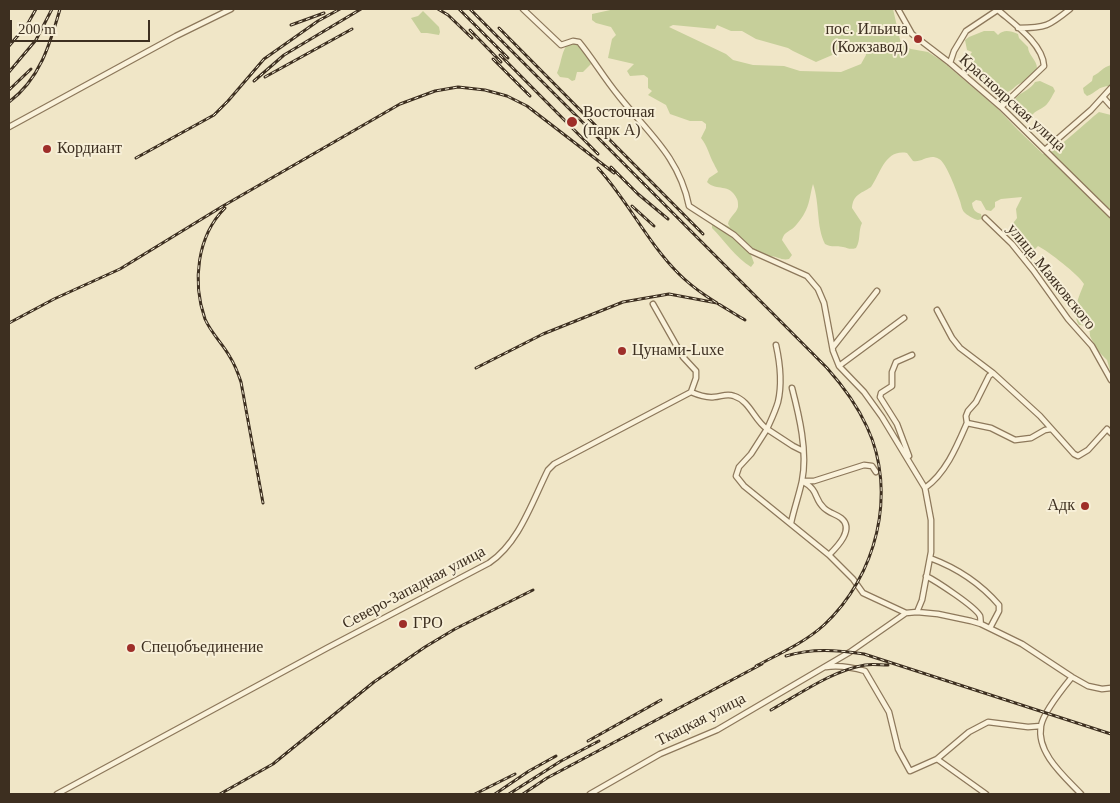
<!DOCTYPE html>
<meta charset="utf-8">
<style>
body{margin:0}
#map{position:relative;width:1120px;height:803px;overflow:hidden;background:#f0e6c7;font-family:Georgia,serif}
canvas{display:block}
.frame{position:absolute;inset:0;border:10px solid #3d2f20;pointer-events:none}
.scale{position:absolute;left:10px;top:20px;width:140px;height:22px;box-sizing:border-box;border:2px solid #3d2f20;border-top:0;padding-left:6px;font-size:15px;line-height:18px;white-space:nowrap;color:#3d2f20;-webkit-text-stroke:4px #f7efd7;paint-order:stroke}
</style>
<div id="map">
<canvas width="1120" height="803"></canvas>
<div class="frame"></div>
<div class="scale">200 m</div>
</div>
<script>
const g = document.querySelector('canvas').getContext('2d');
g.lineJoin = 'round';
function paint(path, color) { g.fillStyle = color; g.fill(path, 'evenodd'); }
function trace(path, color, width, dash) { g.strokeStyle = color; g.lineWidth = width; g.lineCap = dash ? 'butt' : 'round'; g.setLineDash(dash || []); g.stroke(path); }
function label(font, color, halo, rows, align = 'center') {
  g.font = font + ' Georgia,serif'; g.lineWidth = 4; g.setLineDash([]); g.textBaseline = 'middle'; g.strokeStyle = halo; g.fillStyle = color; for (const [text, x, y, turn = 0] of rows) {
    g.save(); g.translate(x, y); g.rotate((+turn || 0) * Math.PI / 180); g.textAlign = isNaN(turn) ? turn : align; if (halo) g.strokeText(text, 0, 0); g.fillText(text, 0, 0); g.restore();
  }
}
const green = new Path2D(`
 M 615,9 L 893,9 L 901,44 L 911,49 L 928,52 L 942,61 L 997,108 L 1018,130 L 1043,154 C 1055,153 1087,121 1099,112 L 1111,115 L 1111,374 L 1107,360 L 1097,350 L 1090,336 L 1089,326 L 1079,325 C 1071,313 1079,296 1084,284 C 1079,275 1048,251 1038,246 L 1028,256 C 1023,253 1010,234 1010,229 C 1011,225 1015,221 1017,218 L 1016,209 L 1022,197 L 1001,199 L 995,202 L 995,207 L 991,211 L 986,210 L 981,201 L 976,200 L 972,203 C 973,210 975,212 981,214 L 982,219 L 978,220 C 973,219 967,215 964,212 C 962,210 961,204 960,201 C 957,192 946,162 939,159 C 929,153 922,163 913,161 L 907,153 C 885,149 881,173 871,187 C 860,194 853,195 852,208 L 862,223 C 858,231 861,240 856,248 C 850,250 848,248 843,247 C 836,245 833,248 825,244 C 816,226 820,204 813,184 C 810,194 810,204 804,214 C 802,218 795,227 792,229 C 786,233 784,233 782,240 L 792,255 L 789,259 C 782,261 777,256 769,256 C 761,255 758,255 750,252 L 754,263 L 751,267 C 735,257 725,241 712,228 L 712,224 L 717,221 L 730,227 L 728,224 C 729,217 736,214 738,207 C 738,203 738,201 737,199 C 729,182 717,192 707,182 L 709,178 L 718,172 C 717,169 715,167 714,164 C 709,155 708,147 701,138 L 706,128 L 706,124 L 702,121 L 690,121 L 670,114 L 666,105 L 648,95 L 652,91 L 648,88 L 648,78 L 644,75 L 630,76 L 627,71 L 634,64 L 608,58 L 612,39 L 616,35 L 611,27 L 596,23 L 592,20 L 592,14 ZM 673,25 L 715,29 L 717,25 L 731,31 L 742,31 L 756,39 L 788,48 L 793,51 L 816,62 L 858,44 L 864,44 L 866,55 L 861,64 L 841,72 L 800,71 L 784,66 L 753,65 L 733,60 L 726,54 L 669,27 Z
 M 423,11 L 439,27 L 440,32 L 439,35 L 427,33 L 421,33 L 411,18 L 418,16 Z
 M 984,31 L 994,31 L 998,35 C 1004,29 1010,31 1018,34 L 1019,38 L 1028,47 C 1028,55 1037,60 1037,68 C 1036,75 1027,82 1021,83 C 1015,85 1012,92 1004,93 C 986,94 973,72 969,56 L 972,52 L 967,50 L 965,40 L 969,37 Z
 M 576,43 L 581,46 L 591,64 L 583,72 L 577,72 L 575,80 L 572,81 L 568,78 L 560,77 L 557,73 C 561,64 561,55 566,46 Z
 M 1111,65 L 1111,97 L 1110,86 C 1098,86 1096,93 1087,96 L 1084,93 L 1083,88 L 1092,81 L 1093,76 C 1101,72 1103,67 1111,65 Z
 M 1040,81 L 1053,87 L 1055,91 C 1052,96 1049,103 1045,106 C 1039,111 1035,110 1031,117 L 1021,116 C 1002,94 1028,95 1035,82 Z`);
const minor = new Path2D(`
 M 523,9 L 561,45 L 573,41 L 579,42 C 593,59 604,78 618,95 C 647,132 679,156 689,206 L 734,235 L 751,251 L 807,276 L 818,289 L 824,303 L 833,351 L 839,366 L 864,392 L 882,417 L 925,488 L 931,520 L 931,552 L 922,600 L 917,612
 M 898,9 L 912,34 L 950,63 L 1001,107 L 1111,215
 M 998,10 C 1014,24 1043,44 1044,66 L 1001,107
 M 1018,28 C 1046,28 1049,26 1070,9
 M 950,63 L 954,51 L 966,31 L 999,9
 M 1103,97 L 1111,106
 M 9,127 L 176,36 L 231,9
 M 1045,150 L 1091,110 L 1111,88
 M 985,218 L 1012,244 L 1033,270 L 1068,319 L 1092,346 L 1111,380
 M 653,304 L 683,357 L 696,371 L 696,378 L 691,392
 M 937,310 L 952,338 L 960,348 L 993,373 L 1040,416 L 1074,454 L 1078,456 L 1088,450 L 1107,429 L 1111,433
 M 776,345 C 780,363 782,385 778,402 C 775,412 771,420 767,429 L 793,446 L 803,451
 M 833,347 L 877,291
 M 839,366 L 904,318
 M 967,423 L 991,428 L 1015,440 L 1031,438 L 1045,430 L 1051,429
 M 967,423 L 966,416 L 968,411 L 976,402 L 989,376 L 993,373
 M 909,456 L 897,424 L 880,397 L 881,393 L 892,386 L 892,372 L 896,362 L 912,355
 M 802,481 C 820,491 813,498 824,508 C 829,513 836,514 841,518 C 855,529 837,547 829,555
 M 803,481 L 814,481 L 864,465 L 872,466 L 876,472
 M 925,488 C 946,473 957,446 967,423
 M 791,523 C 794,509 799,495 802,481 C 808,452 799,415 792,388
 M 930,558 C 957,568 980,583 999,605 L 999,611 L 990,628
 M 926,576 C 936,581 976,607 980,616 C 981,619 980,622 981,624
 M 826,667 C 840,665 851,667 865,671 L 889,712 L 898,749 L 910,771 L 937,759 L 969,732 L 988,722 L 1028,727 L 1041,726
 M 1072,677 C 1063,688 1043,713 1041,726 C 1036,753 1065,777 1081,794
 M 937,759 L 986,794
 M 57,794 L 327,648 L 489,563 C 519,543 532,502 548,470 L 554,464 L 691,392 C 698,395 706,398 714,397 C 721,397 726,393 734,396 C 750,401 754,420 767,429 L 751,454 L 739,467 L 736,476 L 744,486 L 829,555 L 853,579 L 863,593 L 906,613 L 917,612 L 938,614 L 971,621 L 981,624 L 1022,644 L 1072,677 L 1088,686 L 1102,689 L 1111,688
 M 590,794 L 660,754 L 717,730 L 850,652 L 906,613`);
const rail = new Path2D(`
 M 438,9 L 448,15 L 472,38
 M 459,9 L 508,58
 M 470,9 L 827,368 C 843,386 857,405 867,427 C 898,493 876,577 824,625 C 804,643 779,654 756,666
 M 291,25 L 324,13
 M 499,28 L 703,234
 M 470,30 L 501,62
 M 9,46 L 27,25 L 36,9
 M 500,55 L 598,154
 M 493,59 L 530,96
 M 9,72 L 36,40 L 52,9
 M 265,77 L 352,29
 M 254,81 L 284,55 L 361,9
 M 9,90 L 31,69
 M 9,102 C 40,79 50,44 60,9
 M 136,158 L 214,115 L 228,101 L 264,59 L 318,21 L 340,9
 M 611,167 L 638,194 L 668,219
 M 598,168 C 628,201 647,242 679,274 C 698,293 722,306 745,320
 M 632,206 L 654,226
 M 225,208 C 197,236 192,282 205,319 C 211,333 223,344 230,357 C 235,365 238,373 241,382 L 263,503
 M 9,323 L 54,299 L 120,269 L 223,206 L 400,104 L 435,91 L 458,87 L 485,90 L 507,96 L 527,106 L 614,173
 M 476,368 L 543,334 L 623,302 L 669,294 L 717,303
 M 786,656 C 812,648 837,650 864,654 L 1111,734
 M 771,710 C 800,694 831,671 865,665 C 872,664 880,665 888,665
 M 588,741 L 661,700
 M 220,794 L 273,764 L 374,682 L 425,647 L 455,629 L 533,590
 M 475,794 L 515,774
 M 495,794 L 529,771 L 556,756
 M 509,794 L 561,761 L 599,741
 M 523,794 L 547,778 L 762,664`);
const markers = [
 [918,39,5,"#9e2e29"],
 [572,122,6,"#9e2e29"],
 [47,149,5,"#9e2e29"],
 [622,351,5,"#9e2e29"],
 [1085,506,5,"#9e2e29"],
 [403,624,5,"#9e2e29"],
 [131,648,5,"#9e2e29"]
];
const poiNames = [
 ["пос. Ильича",908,30,"right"],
 ["(Кожзавод)",908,48,"right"],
 ["Восточная",583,113],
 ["(парк А)",583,131],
 ["Кордиант",57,149],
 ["Цунами-Luxe",632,351],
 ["Адк",1075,506,"right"],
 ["ГРО",413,624],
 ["Спецобъединение",141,648]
];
const streetNames = [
 ["Красноярская улица",1012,103,42],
 ["улица Маяковского",1051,277,51],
 ["Северо-Западная улица",414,588,-28],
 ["Ткацкая улица",701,720,-27]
];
paint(green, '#c6cf9a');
trace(minor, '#8d785b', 7);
trace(minor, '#faf2db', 4.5);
trace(rail, '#3d2f20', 3);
trace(rail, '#f7efd7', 1, [4]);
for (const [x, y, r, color] of markers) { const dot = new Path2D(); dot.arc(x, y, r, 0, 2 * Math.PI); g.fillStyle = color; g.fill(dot); trace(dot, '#f7efd7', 2); }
label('16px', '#3d2f20', '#f7efd7', poiNames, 'left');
label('16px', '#3d2f20', '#f7efd7', streetNames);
</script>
